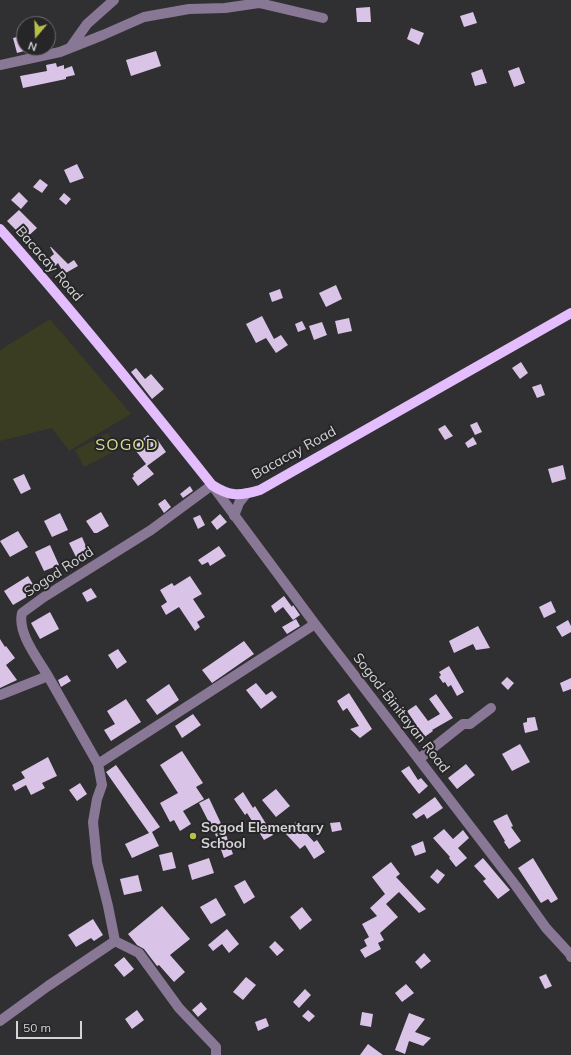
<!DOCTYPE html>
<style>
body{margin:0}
#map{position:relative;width:571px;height:1055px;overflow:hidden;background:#302f31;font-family:Mulish,sans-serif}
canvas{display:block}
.north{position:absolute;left:16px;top:16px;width:40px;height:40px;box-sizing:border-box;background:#262527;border:1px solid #6c6b6d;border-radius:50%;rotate:199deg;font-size:11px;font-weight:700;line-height:16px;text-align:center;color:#d4d3d5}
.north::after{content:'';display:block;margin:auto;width:14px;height:18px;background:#b8c147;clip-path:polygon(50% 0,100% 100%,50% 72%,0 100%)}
.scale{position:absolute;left:16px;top:1021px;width:66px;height:18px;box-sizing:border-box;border:2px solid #d4d3d5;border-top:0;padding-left:5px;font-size:12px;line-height:14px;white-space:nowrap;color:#d4d3d5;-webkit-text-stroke:3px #262527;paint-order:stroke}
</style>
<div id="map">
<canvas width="571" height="1055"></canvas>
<div class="north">N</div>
<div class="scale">50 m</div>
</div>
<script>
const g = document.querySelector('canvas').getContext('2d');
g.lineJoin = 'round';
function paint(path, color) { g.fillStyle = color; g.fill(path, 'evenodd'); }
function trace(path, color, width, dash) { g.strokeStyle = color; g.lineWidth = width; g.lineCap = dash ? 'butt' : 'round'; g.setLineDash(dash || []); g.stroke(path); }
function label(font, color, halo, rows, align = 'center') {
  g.font = font + ' Mulish,sans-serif'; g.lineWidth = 4; g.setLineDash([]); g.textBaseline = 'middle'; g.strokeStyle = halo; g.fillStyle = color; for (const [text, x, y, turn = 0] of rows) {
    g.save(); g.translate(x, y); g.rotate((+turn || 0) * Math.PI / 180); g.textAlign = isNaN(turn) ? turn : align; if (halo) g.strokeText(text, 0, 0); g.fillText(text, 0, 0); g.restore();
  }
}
const green = new Path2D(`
 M 50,319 L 131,414 L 69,451 L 52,428 L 0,441 L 0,350 Z
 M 108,433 L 117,450 L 84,467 L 75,450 Z`);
const building = new Path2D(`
 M 370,7 L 371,22 L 357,22 L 356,8 Z
 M 473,12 L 477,23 L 464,27 L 460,16 Z
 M 411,28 L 424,33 L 419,45 L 407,39 Z
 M 24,35 L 24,51 L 17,53 L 13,38 Z
 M 156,51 L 161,66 L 131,76 L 126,60 Z
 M 56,63 L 57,67 L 64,65 L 64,69 L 72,66 L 75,75 L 66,77 L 66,79 L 23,88 L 20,76 L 47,71 L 46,65 Z
 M 519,67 L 525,83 L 514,87 L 508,71 Z
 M 482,69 L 487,83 L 475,86 L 471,73 Z
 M 77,164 L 84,178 L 70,183 L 64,170 Z
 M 40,179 L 48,185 L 42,193 L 33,187 Z
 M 19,192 L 28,201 L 21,209 L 11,200 Z
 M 64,193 L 71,199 L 66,205 L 59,199 Z
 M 19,210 L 37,228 L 25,239 L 7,221 Z
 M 50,247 L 51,247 L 68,264 L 74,260 L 78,266 L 64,274 L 58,263 L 53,268 L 46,261 L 54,254 Z
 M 336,285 L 342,299 L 326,307 L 319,293 Z
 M 280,289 L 283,298 L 272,302 L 269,293 Z
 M 262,316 L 274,339 L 281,335 L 288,345 L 276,353 L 266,338 L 256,343 L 246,324 Z
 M 349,318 L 352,331 L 338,334 L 335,321 Z
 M 302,321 L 306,329 L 298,332 L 295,324 Z
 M 322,322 L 327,335 L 314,340 L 309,326 Z
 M 521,362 L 528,373 L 520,379 L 512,368 Z
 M 136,368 L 145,379 L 151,374 L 164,389 L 152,399 L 131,372 Z
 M 541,384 L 545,395 L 537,398 L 532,387 Z
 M 477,422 L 482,432 L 475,435 L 470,425 Z
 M 445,425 L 453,436 L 445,440 L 438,429 Z
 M 148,435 L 153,442 L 157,439 L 166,452 L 147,466 L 154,474 L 138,486 L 132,478 L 134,476 L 133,474 L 146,464 L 133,447 Z
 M 473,437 L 477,444 L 468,448 L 465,443 Z
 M 563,465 L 566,479 L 552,483 L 548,469 Z
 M 24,474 L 31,489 L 21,494 L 13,479 Z
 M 190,486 L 193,491 L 183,498 L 180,494 Z
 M 165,499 L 171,507 L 164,513 L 158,504 Z
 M 101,512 L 109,526 L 97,533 L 94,533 L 86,521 Z
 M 60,513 L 68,530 L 52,537 L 44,521 Z
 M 220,514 L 227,522 L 217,530 L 211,522 Z
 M 200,515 L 205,525 L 198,529 L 193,518 Z
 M 18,531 L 28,547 L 10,557 L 0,541 Z
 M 82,537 L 88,551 L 76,557 L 69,543 Z
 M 50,545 L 59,565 L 44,571 L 35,552 Z
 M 219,546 L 226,556 L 210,566 L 208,562 L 202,565 L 198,560 Z
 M 28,576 L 37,591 L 13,605 L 4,591 Z
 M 190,576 L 202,594 L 193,599 L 205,617 L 197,622 L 200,627 L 195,631 L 179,607 L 166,615 L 161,606 L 167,602 L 160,590 L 172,583 L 174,586 Z
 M 91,588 L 97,597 L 87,602 L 82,593 Z
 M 284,596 L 292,607 L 293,605 L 300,615 L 293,620 L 283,607 L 275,613 L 271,606 Z
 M 551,601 L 556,612 L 544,618 L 539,607 Z
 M 50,612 L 59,629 L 40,639 L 31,623 Z
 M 296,619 L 300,626 L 287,634 L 282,627 Z
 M 568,620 L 571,626 L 571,632 L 562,637 L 556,627 Z
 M 478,626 L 490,648 L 476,650 L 473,644 L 454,653 L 449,641 Z
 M 0,639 L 5,647 L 6,646 L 15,658 L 6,665 L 17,680 L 0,688 Z
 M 244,641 L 254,654 L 212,683 L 202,670 Z
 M 118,649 L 127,662 L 117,669 L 108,655 Z
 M 449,666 L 464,692 L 457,696 L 451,685 L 448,687 L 445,682 L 443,683 L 439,677 L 441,675 L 439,672 Z
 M 67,675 L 71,681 L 61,687 L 58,680 Z
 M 507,677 L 514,683 L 508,690 L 501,683 Z
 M 571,678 L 571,689 L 563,692 L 560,683 Z
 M 256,683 L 266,695 L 272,691 L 277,697 L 261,709 L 246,690 Z
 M 169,684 L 179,700 L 157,715 L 146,700 Z
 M 349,693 L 372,729 L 360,738 L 350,729 L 359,726 L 347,708 L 343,711 L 337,701 Z
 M 436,694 L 453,718 L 432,730 L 433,731 L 423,738 L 415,727 L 417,726 L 407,711 L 416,705 L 428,721 L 440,714 L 429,699 Z
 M 126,699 L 141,722 L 111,741 L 104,730 L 115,724 L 107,711 Z
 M 193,714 L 201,725 L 182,738 L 175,726 Z
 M 535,717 L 538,730 L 525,733 L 523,723 L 527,722 L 527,718 Z
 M 520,744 L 530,762 L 512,771 L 502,754 Z
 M 182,751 L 203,783 L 196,787 L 204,799 L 183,811 L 191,824 L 180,831 L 174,820 L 170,822 L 160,803 L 178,793 L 160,765 Z
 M 48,757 L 57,776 L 42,783 L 45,788 L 31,795 L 26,785 L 15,791 L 12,785 L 25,778 L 21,772 Z
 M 466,764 L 475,775 L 457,789 L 448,778 Z
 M 116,765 L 160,827 L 152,832 L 159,846 L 132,858 L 125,844 L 149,833 L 106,772 Z
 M 409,766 L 418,780 L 421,778 L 428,786 L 419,794 L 408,780 L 401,771 Z
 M 80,783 L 87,794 L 77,801 L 69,790 Z
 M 276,789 L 290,806 L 276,817 L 262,800 Z
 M 243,792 L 253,808 L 255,806 L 273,835 L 264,840 L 247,813 L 245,815 L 234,799 Z
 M 435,797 L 443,808 L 427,819 L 424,814 L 416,819 L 412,814 Z
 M 209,798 L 225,832 L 233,854 L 224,858 L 216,836 L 199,803 Z
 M 507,814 L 513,826 L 511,827 L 521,841 L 509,849 L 504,842 L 505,841 L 493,821 Z
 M 296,822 L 314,842 L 317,840 L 325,852 L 314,859 L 305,845 L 300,849 L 285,833 Z
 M 340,822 L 342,830 L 332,832 L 330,823 Z
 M 444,829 L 453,839 L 463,830 L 469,838 L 458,848 L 467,858 L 456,867 L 449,858 L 450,857 L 433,838 Z
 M 423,841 L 426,852 L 415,856 L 411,846 Z
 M 172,852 L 176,868 L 163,871 L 159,855 Z
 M 209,858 L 214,873 L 192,880 L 188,865 Z
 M 483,858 L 510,890 L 498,899 L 483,881 L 486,879 L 474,866 Z
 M 533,858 L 558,899 L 551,903 L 548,899 L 541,903 L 518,868 Z
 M 391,862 L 400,874 L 396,877 L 426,909 L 419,913 L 399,892 L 386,904 L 398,917 L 380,933 L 384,940 L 378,943 L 381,949 L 365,958 L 360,950 L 367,946 L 364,940 L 369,937 L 362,924 L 377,916 L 370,908 L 385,894 L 372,877 Z
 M 437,869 L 445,875 L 438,884 L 430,877 Z
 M 138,875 L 142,891 L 124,895 L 120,879 Z
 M 245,880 L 255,897 L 244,904 L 234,886 Z
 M 216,898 L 226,915 L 211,924 L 200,907 Z
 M 162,906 L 190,939 L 170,955 L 185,972 L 174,982 L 159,965 L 157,966 L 144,949 L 137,945 L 128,934 Z
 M 302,907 L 312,920 L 300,930 L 290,917 Z
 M 93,919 L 103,935 L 94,941 L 91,938 L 76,947 L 68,935 Z
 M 227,929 L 239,944 L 229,953 L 222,944 L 213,951 L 208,945 Z
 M 275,941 L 284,950 L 277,956 L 269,947 Z
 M 424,953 L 431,961 L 421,969 L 415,962 Z
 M 124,957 L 134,969 L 124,977 L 114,965 Z
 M 546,974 L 552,986 L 545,989 L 539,977 Z
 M 246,977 L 256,985 L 243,1000 L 233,992 Z
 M 406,984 L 414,993 L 402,1002 L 395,993 Z
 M 305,989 L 311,995 L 299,1008 L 293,1002 Z
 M 201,1002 L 207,1009 L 198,1017 L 192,1010 Z
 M 137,1010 L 144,1020 L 132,1029 L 125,1019 Z
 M 308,1010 L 315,1016 L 309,1022 L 302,1016 Z
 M 362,1012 L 373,1014 L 371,1027 L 360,1025 Z
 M 409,1013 L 425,1019 L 415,1032 L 431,1038 L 423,1046 L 409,1041 L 405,1054 L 395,1050 Z
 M 266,1018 L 269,1026 L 258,1031 L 255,1022 Z
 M 368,1044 L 383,1055 L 360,1055 Z`);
const minor = new Path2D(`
 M 70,48 L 87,24 L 114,0
 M 0,65 L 60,52 L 103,35 L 144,17 L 189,9 L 225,8 L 259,3 L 323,18
 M 234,516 L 239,503 L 247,493
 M 0,695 L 48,676 C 38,659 17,633 22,613 L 44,597 L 151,530 L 212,485 L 315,624 L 516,886 L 546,928 L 570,954 L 571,957
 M 419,759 L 463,724 L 470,724 L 491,708
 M 98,764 L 315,624
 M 115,941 L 139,953 L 179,1008 L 216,1047 L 216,1055
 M 0,1021 L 48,986 L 115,941 L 108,906 L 97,862 L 93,822 L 97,799 L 102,785 L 98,764 L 48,676`);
const major = new Path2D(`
 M 0,229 C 74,312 143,398 212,485 C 230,497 240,496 260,490 L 571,313`);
const markers = [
 [193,836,4,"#b8c147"]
];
const streetNames = [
 ["Bacacay Road",49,264,49],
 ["Bacacay Road",294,453,-29],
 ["Sogod Road",59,572,-33],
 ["Sogod-Binitayan Road",401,713,52]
];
const poiNames = [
 ["Sogod Elementary",201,828],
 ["School",201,844]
];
const quarterNames = [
 ["SOGOD",127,445]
];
paint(green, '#3a3d21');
paint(building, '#d9c4e8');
trace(minor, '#897796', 10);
trace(major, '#e4bdfe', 10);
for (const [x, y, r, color] of markers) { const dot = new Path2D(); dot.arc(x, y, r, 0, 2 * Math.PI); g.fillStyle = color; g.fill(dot); trace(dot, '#262527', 1.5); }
label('14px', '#d4d3d5', '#262527', streetNames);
label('bold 14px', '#d4d3d5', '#262527', poiNames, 'left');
g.letterSpacing = '1px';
label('16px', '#d5dd90', '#262527', quarterNames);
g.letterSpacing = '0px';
</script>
